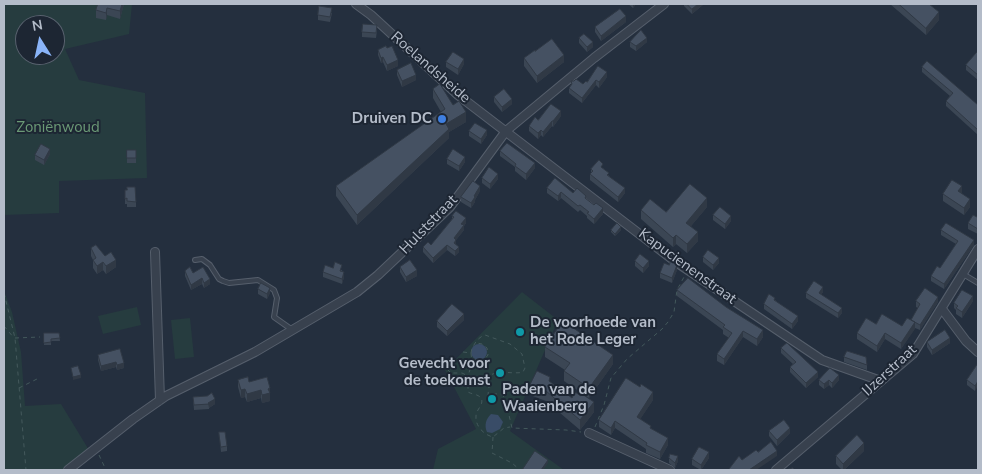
<!DOCTYPE html>
<meta charset="utf-8">
<style>
body{margin:0}
#map{position:relative;width:982px;height:474px;overflow:hidden;background:#242f3e;font-family:"Nunito Sans",sans-serif}
canvas{display:block}
.frame{position:absolute;inset:0;border:5px solid #b4bcc9;pointer-events:none}
.north{position:absolute;left:15px;top:15px;width:50px;height:50px;box-sizing:border-box;background:#1d2633;border:1px solid #59626f;border-radius:50%;rotate:350deg;font-size:14px;font-weight:700;line-height:20px;text-align:center;color:#b4bcc9}
.north::after{content:'';display:block;margin:auto;width:18px;height:22px;background:#8ab4f8;clip-path:polygon(50% 0,100% 100%,50% 72%,0 100%)}
</style>
<div id="map">
<canvas width="982" height="474"></canvas>
<div class="frame"></div>
<div class="north">N</div>
</div>
<script>
const g = document.querySelector('canvas').getContext('2d');
g.lineJoin = 'round';
function paint(path, color) { g.fillStyle = color; g.fill(path, 'evenodd'); }
function trace(path, color, width, dash) { g.strokeStyle = color; g.lineWidth = width; g.lineCap = dash ? 'butt' : 'round'; g.setLineDash(dash || []); g.stroke(path); }
function label(font, color, halo, rows, align = 'center') {
  g.font = font + ' "Nunito Sans",sans-serif'; g.lineWidth = 4; g.setLineDash([]); g.textBaseline = 'middle'; g.strokeStyle = halo; g.fillStyle = color; for (const [text, x, y, turn = 0] of rows) {
    g.save(); g.translate(x, y); g.rotate((+turn || 0) * Math.PI / 180); g.textAlign = isNaN(turn) ? turn : align; if (halo) g.strokeText(text, 0, 0); g.fillText(text, 0, 0); g.restore();
  }
}
const green = new Path2D(`
 M 4,4 L 132,4 L 129,34 L 65,49 L 79,80 L 145,93 L 147,178 L 59,181 L 59,213 L 4,215 ZM 25,25 L 55,25 L 55,55 L 25,55 Z
 M 4,282 L 4,291 L 12,312 L 21,352 L 25,406 L 61,404 L 92,455 L 71,470 L 4,470 Z
 M 522,292 L 558,320 L 510,431 L 564,470 L 433,470 L 438,449 L 476,429 L 445,370 Z
 M 137,307 L 141,325 L 103,334 L 98,316 Z
 M 190,318 L 194,357 L 175,359 L 171,320 Z`);
const water = new Path2D(`
 M471 352a8 8 0 1 1 16 0a8 8 0 1 1-16 0Z
 M 491,414 L 498,415 L 503,422 L 500,429 L 492,433 L 487,432 C 484,425 486,419 491,414 Z`);
const path = new Path2D(`
 M 4,293 L 15,338 L 26,470
 M 4,326 L 14,338
 M 15,338 L 40,337
 M 463,352 L 471,353 L 472,363 L 468,376
 M 471,353 C 472,346 478,337 485,335 L 510,344 L 522,354 L 525,368 L 523,372 C 515,375 491,368 488,379 C 486,387 489,380 489,387 C 489,390 488,392 488,395 C 495,395 500,391 505,398 L 512,428 L 566,430 L 581,432
 M 472,359 L 483,361 L 488,355 L 487,348 L 482,344 L 477,343
 M 447,369 L 451,373 L 462,373 L 468,376 L 468,392 C 471,394 477,394 480,397 C 486,403 476,409 476,416 C 475,426 484,435 493,437 L 504,428 L 510,427
 M 19,388 L 39,378
 M 595,427 L 604,405 L 611,378 L 627,359 L 662,329 L 668,322 L 674,312 L 677,290 L 684,277
 M 493,437 L 492,453 L 512,463 L 520,470
 M 99,455 L 106,470`);
const lane = new Path2D(`
 M 195,260 L 202,259 L 210,265 L 219,279 L 223,281 L 229,283 L 258,280 L 274,290 L 277,298 L 274,317 L 291,329
 M 963,274 L 978,283`);
const street = new Path2D(`
 M 356,4 L 371,15 L 458,95 L 676,262 L 822,360 L 881,381
 M 155,252 L 160,400
 M 942,309 L 966,341 L 978,352
 M 589,433 L 670,470
 M 68,470 L 133,419 L 166,396 L 255,352 L 357,292 L 378,275 L 450,207 L 506,131 L 594,58 L 664,4
 M 776,470 L 913,354 L 978,249`);
const wall = new Path2D(`
 M 124,4 L 120,19 L 107,15 L 106,20 L 96,18 L 96,10 Z
 M 628,4 L 636,4 L 633,8 Z
 M 684,4 L 704,4 L 692,14 L 684,6 Z
 M 890,4 L 929,4 L 939,20 L 926,35 Z
 M 332,13 L 330,22 L 318,20 L 318,15 Z
 M 626,22 L 601,41 L 595,32 L 595,27 Z
 M 377,30 L 376,38 L 362,37 L 362,32 Z
 M 579,38 L 593,47 L 587,52 L 579,43 Z
 M 630,42 L 647,42 L 636,51 L 630,47 Z
 M 378,50 L 398,66 L 387,71 L 383,62 L 381,63 L 378,55 Z
 M 535,51 L 564,62 L 537,83 L 524,66 L 524,58 Z
 M 978,51 L 978,80 L 966,70 L 966,65 Z
 M 446,62 L 464,64 L 458,75 L 446,67 Z
 M 922,67 L 978,105 L 978,135 L 946,106 L 946,101 L 950,96 L 922,72 Z
 M 397,70 L 416,80 L 402,87 L 397,75 Z
 M 607,77 L 599,88 L 596,85 L 582,103 L 569,93 L 569,88 L 571,85 L 571,81 L 583,84 L 587,82 Z
 M 433,89 L 453,105 L 466,122 L 449,132 L 449,138 L 357,225 L 336,196 L 336,186 L 441,112 L 433,98 Z
 M 494,97 L 512,104 L 502,112 L 494,102 Z
 M 561,116 L 553,127 L 552,126 L 543,137 L 541,135 L 538,139 L 529,131 L 529,126 L 538,120 Z
 M 469,131 L 487,135 L 481,144 L 469,136 Z
 M 127,150 L 136,150 L 136,163 L 127,163 Z
 M 500,151 L 535,168 L 526,180 L 515,171 L 515,167 L 500,156 Z
 M 50,154 L 44,165 L 35,160 L 35,155 Z
 M 447,159 L 465,162 L 459,171 L 447,164 Z
 M 603,168 L 609,176 L 625,193 L 618,202 L 590,180 L 590,174 L 591,173 L 591,169 Z
 M 482,178 L 498,179 L 490,189 L 482,183 Z
 M 547,188 L 573,193 L 586,199 L 603,214 L 594,224 L 587,218 L 587,216 L 580,210 L 578,212 L 561,198 L 558,201 L 547,193 Z
 M 125,190 L 136,202 L 136,207 L 127,207 L 127,204 L 125,204 Z
 M 480,191 L 475,200 L 475,202 L 471,208 L 461,202 L 461,197 Z
 M 943,194 L 970,207 L 964,215 L 943,201 Z
 M 707,207 L 691,226 L 698,241 L 687,253 L 676,244 L 673,247 L 641,219 L 641,210 L 666,212 Z
 M 978,214 L 978,234 L 968,229 L 968,223 L 977,217 Z
 M 713,215 L 731,221 L 725,229 L 713,220 Z
 M 452,216 L 466,223 L 464,226 L 464,230 L 456,240 L 456,245 L 459,252 L 455,256 L 447,250 L 433,263 L 423,252 L 423,247 L 431,245 L 452,219 Z
 M 611,230 L 621,230 L 615,236 L 611,232 Z
 M 941,230 L 974,245 L 944,289 L 931,281 L 931,276 L 940,268 L 956,244 L 941,235 Z
 M 91,248 L 105,256 L 116,267 L 106,274 L 103,270 L 97,274 L 93,268 L 93,260 L 91,256 Z
 M 703,257 L 719,263 L 713,270 L 703,262 Z
 M 635,261 L 649,266 L 643,273 L 635,266 Z
 M 400,267 L 417,276 L 406,282 L 400,272 Z
 M 333,268 L 342,270 L 344,277 L 342,284 L 323,277 L 323,272 Z
 M 677,270 L 672,283 L 660,278 L 660,273 Z
 M 185,271 L 193,273 L 210,284 L 204,288 L 202,284 L 191,290 L 185,276 Z
 M 258,289 L 270,293 L 267,299 L 258,294 Z
 M 677,290 L 763,337 L 757,346 L 743,337 L 724,365 L 717,361 L 717,354 L 729,338 L 723,334 L 723,330 L 677,296 Z
 M 823,292 L 821,295 L 842,313 L 838,318 L 806,298 L 806,293 Z
 M 775,300 L 798,321 L 792,329 L 764,309 L 764,304 Z
 M 916,301 L 938,302 L 920,330 L 915,328 L 901,349 L 885,339 L 877,352 L 857,339 L 857,333 L 876,324 L 902,326 L 911,320 L 918,308 L 916,307 Z
 M 973,301 L 962,318 L 956,314 L 956,310 L 954,308 L 954,303 Z
 M 464,320 L 447,336 L 437,327 L 437,321 Z
 M 44,333 L 59,333 L 60,341 L 51,341 L 51,345 L 44,345 Z
 M 927,342 L 950,343 L 932,355 L 927,347 Z
 M 545,347 L 613,364 L 589,398 L 564,381 L 564,371 L 565,370 L 545,357 Z
 M 781,348 L 818,377 L 806,388 L 790,372 L 790,367 L 793,364 L 781,353 Z
 M 120,349 L 124,368 L 117,370 L 116,367 L 101,371 L 98,360 L 98,355 Z
 M 844,357 L 867,365 L 867,370 L 844,362 Z
 M 977,365 L 975,391 L 967,385 L 967,380 Z
 M 238,380 L 249,382 L 270,396 L 270,401 L 262,403 L 261,398 L 247,402 L 245,397 L 241,398 L 238,387 Z
 M 819,380 L 839,380 L 832,388 L 829,385 L 824,389 L 819,385 Z
 M 550,382 L 572,398 L 594,412 L 580,430 L 546,401 L 530,395 L 530,385 Z
 M 207,396 L 215,404 L 209,408 L 209,409 L 194,410 L 193,397 Z
 M 653,400 L 640,419 L 651,429 L 668,445 L 660,459 L 646,453 L 646,449 L 615,428 L 611,435 L 599,427 L 599,420 Z
 M 769,431 L 790,433 L 777,446 L 769,436 Z
 M 219,432 L 227,446 L 227,451 L 221,452 Z
 M 864,451 L 844,470 L 842,470 L 836,464 L 836,456 Z
 M 669,458 L 678,461 L 675,468 L 669,463 Z
 M 709,458 L 701,470 L 692,465 L 692,459 Z`);
const shadedWall = new Path2D(`
 M 122,4 L 124,4 L 120,19 L 120,11 Z
 M 633,4 L 636,4 L 633,8 Z
 M 698,4 L 704,4 L 692,14 L 692,9 Z
 M 107,8 L 107,15 L 106,20 L 106,13 Z
 M 939,12 L 939,20 L 926,35 L 926,28 Z
 M 626,16 L 626,22 L 601,41 L 601,36 Z
 M 647,38 L 647,42 L 636,51 L 636,46 Z
 M 593,42 L 593,47 L 587,52 L 587,47 Z
 M 564,55 L 564,62 L 537,83 L 537,76 Z
 M 383,57 L 383,62 L 381,63 L 381,58 Z
 M 464,59 L 464,64 L 458,75 L 458,69 Z
 M 398,60 L 398,66 L 387,71 L 387,65 Z
 M 607,72 L 607,77 L 599,88 L 599,82 Z
 M 416,75 L 416,80 L 402,87 L 402,81 Z
 M 596,80 L 596,85 L 582,103 L 582,98 Z
 M 512,99 L 512,104 L 502,112 L 502,107 Z
 M 561,111 L 561,116 L 553,127 L 553,121 Z
 M 466,112 L 466,122 L 449,132 L 449,138 L 357,225 L 357,215 L 446,124 Z
 M 552,121 L 552,126 L 543,137 L 543,132 Z
 M 487,130 L 487,135 L 481,144 L 481,139 Z
 M 541,130 L 541,135 L 538,139 L 538,133 Z
 M 50,149 L 50,154 L 44,165 L 44,160 Z
 M 465,157 L 465,162 L 459,171 L 459,166 Z
 M 535,163 L 535,168 L 526,180 L 526,174 Z
 M 498,174 L 498,179 L 490,189 L 490,184 Z
 M 480,186 L 480,191 L 475,200 L 475,202 L 471,208 L 471,203 L 474,196 Z
 M 962,186 L 962,194 L 958,191 Z
 M 625,188 L 625,193 L 618,202 L 618,197 Z
 M 561,192 L 561,198 L 558,201 L 558,196 Z
 M 707,198 L 707,207 L 686,232 L 686,223 Z
 M 970,199 L 970,207 L 964,215 L 964,208 Z
 M 603,208 L 603,214 L 594,224 L 594,219 Z
 M 731,216 L 731,221 L 725,229 L 725,224 Z
 M 466,218 L 466,223 L 464,226 L 464,230 L 456,240 L 456,245 L 454,248 L 454,238 L 461,224 Z
 M 621,227 L 621,230 L 615,236 L 615,234 Z
 M 698,232 L 698,241 L 687,253 L 687,244 Z
 M 676,235 L 676,244 L 673,247 L 673,238 Z
 M 974,240 L 974,245 L 944,289 L 944,284 Z
 M 447,245 L 447,250 L 433,263 L 433,258 Z
 M 459,247 L 459,252 L 455,256 L 455,251 Z
 M 719,258 L 719,263 L 713,270 L 713,265 Z
 M 116,260 L 116,267 L 106,274 L 106,266 Z
 M 649,261 L 649,266 L 643,273 L 643,268 Z
 M 103,262 L 103,270 L 97,274 L 97,266 Z
 M 677,265 L 677,270 L 672,283 L 672,278 Z
 M 417,270 L 417,276 L 406,282 L 406,277 Z
 M 344,272 L 344,277 L 342,284 L 342,279 Z
 M 202,278 L 202,284 L 191,290 L 191,285 Z
 M 210,279 L 210,284 L 204,288 L 204,283 Z
 M 823,287 L 823,292 L 819,298 L 819,293 Z
 M 270,288 L 270,293 L 267,299 L 267,294 Z
 M 973,296 L 973,301 L 962,318 L 962,312 Z
 M 938,297 L 938,302 L 920,330 L 920,325 Z
 M 842,308 L 842,313 L 838,318 L 838,313 Z
 M 464,314 L 464,320 L 447,336 L 447,331 Z
 M 798,316 L 798,321 L 792,329 L 792,324 Z
 M 915,322 L 915,329 L 901,349 L 901,343 Z
 M 763,330 L 763,337 L 757,346 L 757,339 Z
 M 743,331 L 743,337 L 724,365 L 724,359 Z
 M 885,333 L 885,339 L 877,352 L 877,346 Z
 M 950,338 L 950,343 L 932,355 L 932,350 Z
 M 613,355 L 613,364 L 589,398 L 589,388 Z
 M 116,362 L 116,367 L 101,371 L 101,366 Z
 M 124,363 L 124,368 L 117,370 L 117,365 Z
 M 818,372 L 818,377 L 806,388 L 806,383 Z
 M 81,375 L 81,378 L 73,380 L 73,377 Z
 M 839,375 L 839,380 L 832,388 L 832,383 Z
 M 829,380 L 829,385 L 824,389 L 824,384 Z
 M 978,381 L 978,386 L 975,391 L 975,386 Z
 M 270,388 L 270,401 L 262,403 L 262,395 L 268,389 Z
 M 245,389 L 245,397 L 241,398 L 241,390 Z
 M 261,390 L 261,398 L 247,402 L 247,394 Z
 M 653,392 L 653,400 L 637,424 L 637,417 Z
 M 215,399 L 215,404 L 209,408 L 208,403 Z
 M 594,402 L 594,412 L 580,430 L 580,420 Z
 M 615,421 L 615,428 L 611,435 L 611,428 Z
 M 790,428 L 790,433 L 777,446 L 777,440 Z
 M 668,438 L 668,445 L 660,459 L 660,452 Z
 M 864,443 L 864,451 L 844,470 L 843,470 L 843,464 Z
 M 777,451 L 777,456 L 756,470 L 749,470 Z
 M 709,452 L 709,458 L 701,470 L 701,465 Z
 M 678,456 L 678,461 L 675,468 L 675,463 Z
 M 548,460 L 548,463 L 543,470 L 541,470 Z`);
const building = new Path2D(`
 M 98,4 L 122,4 L 120,11 L 107,8 L 106,13 L 96,10 Z
 M 687,4 L 698,4 L 692,9 Z
 M 899,4 L 929,4 L 939,12 L 926,28 Z
 M 319,6 L 332,8 L 330,17 L 318,15 Z
 M 620,9 L 626,16 L 601,36 L 595,27 Z
 M 363,24 L 377,25 L 376,33 L 362,32 Z
 M 641,30 L 647,38 L 636,46 L 630,42 Z
 M 584,34 L 593,42 L 587,47 L 579,38 Z
 M 552,39 L 564,55 L 537,76 L 524,58 L 535,50 L 535,51 Z
 M 386,46 L 387,48 L 392,46 L 398,60 L 387,65 L 383,57 L 381,58 L 378,50 Z
 M 978,51 L 978,75 L 966,65 Z
 M 453,52 L 464,59 L 458,69 L 446,62 Z
 M 927,61 L 978,105 L 978,130 L 946,101 L 953,93 L 922,67 Z
 M 411,63 L 416,75 L 402,81 L 397,70 Z
 M 598,66 L 607,72 L 599,82 L 596,80 L 582,98 L 569,88 L 572,84 L 571,81 L 574,81 L 576,79 L 583,84 L 586,81 L 587,82 Z
 M 440,84 L 453,105 L 459,101 L 466,112 L 446,124 L 449,129 L 357,215 L 336,186 L 445,109 L 433,89 Z
 M 504,89 L 512,99 L 502,107 L 494,97 Z
 M 551,104 L 561,111 L 553,121 L 552,121 L 543,132 L 541,130 L 538,133 L 529,126 L 535,117 L 538,120 Z
 M 475,123 L 487,130 L 481,139 L 469,131 Z
 M 507,143 L 535,163 L 526,174 L 515,166 L 516,164 L 500,151 Z
 M 41,144 L 50,149 L 44,160 L 35,155 Z
 M 453,149 L 465,157 L 459,166 L 447,159 Z
 M 127,150 L 136,150 L 136,158 L 127,158 Z
 M 599,160 L 603,164 L 601,167 L 609,173 L 607,175 L 625,188 L 618,197 L 590,174 L 593,171 L 591,169 Z
 M 489,167 L 498,174 L 490,184 L 482,178 Z
 M 555,178 L 573,193 L 577,188 L 586,196 L 585,198 L 594,205 L 596,203 L 603,208 L 594,219 L 587,213 L 589,212 L 580,205 L 578,206 L 561,192 L 558,196 L 547,188 Z
 M 952,180 L 962,186 L 958,191 L 970,199 L 964,208 L 943,194 Z
 M 473,181 L 480,186 L 474,196 L 475,197 L 471,203 L 461,197 Z
 M 690,184 L 707,198 L 686,223 L 698,232 L 687,244 L 676,235 L 673,238 L 641,210 L 650,199 L 666,212 Z
 M 127,187 L 135,187 L 136,202 L 127,201 L 127,198 L 125,199 L 125,190 L 127,190 Z
 M 720,207 L 731,216 L 725,224 L 713,215 Z
 M 456,211 L 466,218 L 461,224 L 464,225 L 454,238 L 456,240 L 454,243 L 459,247 L 455,251 L 447,245 L 433,258 L 423,247 L 428,242 L 431,245 L 454,217 L 452,216 Z
 M 978,214 L 978,229 L 968,223 L 973,215 L 977,217 Z
 M 617,223 L 621,227 L 615,234 L 611,230 Z
 M 946,223 L 974,240 L 944,284 L 931,276 L 937,266 L 940,268 L 958,241 L 941,230 Z
 M 96,245 L 105,256 L 111,252 L 116,260 L 106,266 L 103,262 L 97,266 L 93,260 L 96,258 L 91,248 Z
 M 708,250 L 719,258 L 713,265 L 703,257 Z
 M 640,254 L 649,261 L 643,268 L 635,261 Z
 M 410,260 L 417,270 L 406,277 L 400,267 Z
 M 671,260 L 677,265 L 672,278 L 660,273 L 664,263 L 669,265 Z
 M 335,262 L 342,265 L 340,271 L 344,272 L 342,279 L 323,272 L 325,265 L 333,268 Z
 M 190,267 L 193,273 L 203,267 L 210,279 L 204,283 L 202,278 L 191,285 L 185,271 Z
 M 688,278 L 726,307 L 763,330 L 757,339 L 743,331 L 724,359 L 717,354 L 732,333 L 723,327 L 725,325 L 677,290 Z
 M 814,281 L 823,287 L 819,293 L 842,308 L 838,313 L 806,293 Z
 M 261,283 L 270,288 L 267,294 L 258,289 Z
 M 925,288 L 938,297 L 920,325 L 911,320 L 920,304 L 916,301 Z
 M 962,290 L 973,296 L 962,312 L 956,308 L 958,306 L 954,303 Z
 M 769,294 L 775,298 L 774,300 L 798,316 L 792,324 L 764,304 Z
 M 452,304 L 464,314 L 447,331 L 437,321 Z
 M 882,314 L 902,326 L 907,318 L 915,322 L 901,343 L 885,333 L 877,346 L 857,333 L 866,318 L 876,324 Z
 M 563,321 L 613,355 L 589,388 L 564,371 L 570,363 L 545,347 Z
 M 945,330 L 950,338 L 932,350 L 927,342 Z
 M 44,333 L 59,333 L 60,338 L 51,339 L 51,342 L 44,343 Z
 M 787,343 L 818,372 L 806,383 L 790,367 L 796,362 L 781,348 Z
 M 120,349 L 124,363 L 117,365 L 116,362 L 101,366 L 98,355 Z
 M 847,351 L 866,357 L 867,365 L 844,357 Z
 M 977,365 L 978,366 L 978,381 L 975,386 L 967,380 Z
 M 78,366 L 81,375 L 73,377 L 71,368 Z
 M 830,368 L 839,375 L 832,383 L 829,380 L 824,384 L 819,380 Z
 M 537,371 L 550,377 L 549,381 L 572,398 L 575,392 L 581,396 L 582,394 L 594,402 L 580,420 L 546,391 L 530,385 Z
 M 248,377 L 249,382 L 267,377 L 270,388 L 268,389 L 270,393 L 262,395 L 261,390 L 247,394 L 245,389 L 241,390 L 238,380 Z
 M 626,378 L 640,387 L 641,384 L 653,392 L 637,417 L 651,426 L 650,428 L 668,438 L 660,452 L 646,445 L 647,443 L 615,421 L 611,428 L 599,420 Z
 M 212,393 L 215,399 L 208,403 L 209,404 L 194,405 L 193,397 L 207,396 Z
 M 784,420 L 790,428 L 777,440 L 769,431 Z
 M 219,432 L 225,432 L 227,446 L 221,447 Z
 M 857,435 L 864,443 L 843,464 L 836,456 Z
 M 771,442 L 777,451 L 749,470 L 731,470 L 729,469 L 739,456 L 742,460 L 756,450 L 758,452 Z
 M 699,447 L 709,452 L 701,465 L 692,459 Z
 M 535,451 L 548,460 L 541,470 L 525,470 L 523,469 Z
 M 670,454 L 678,456 L 675,463 L 669,458 Z
 M 793,468 L 794,470 L 786,470 Z`);
const markers = [
 [442,119,5,"#3f7fe0"],
 [520,332,5,"#0f9aa8"],
 [500,373,5,"#0f9aa8"],
 [492,399,5,"#0f9aa8"]
];
const streetNames = [
 ["Roelandsheide",430,68,41],
 ["Hulststraat",429,225,-46],
 ["Kapucienenstraat",687,267,36],
 ["IJzerstraat",890,371,-43]
];
const poiNames = [
 ["Druiven DC",432,119],
 ["De voorhoede van",530,323,"left"],
 ["het Rode Leger",530,340,"left"],
 ["Gevecht voor",490,364],
 ["de toekomst",490,381],
 ["Paden van de",502,390,"left"],
 ["Waaienberg",502,407,"left"]
];
const parkNames = [
 ["Zoniënwoud",58,128]
];
paint(green, '#263c3f');
paint(water, '#394c67');
trace(lane, '#565f6c', 6);
trace(street, '#565f6c', 10);
trace(path, '#44595c', 1, [4, 4]);
trace(lane, '#38414e', 4);
trace(street, '#38414e', 8);
paint(wall, '#3b4654');
paint(shadedWall, '#303945');
paint(building, '#455162');
trace(building, '#303945', 1);
for (const [x, y, r, color] of markers) { const dot = new Path2D(); dot.arc(x, y, r, 0, 2 * Math.PI); g.fillStyle = color; g.fill(dot); trace(dot, '#1d2633', 2); }
label('15px', '#b4bcc9', '#1d2633', streetNames);
label('bold 15px', '#b4bcc9', '#1d2633', poiNames, 'right');
label('15px', '#6b9a76', '#1d2633', parkNames);
</script>
